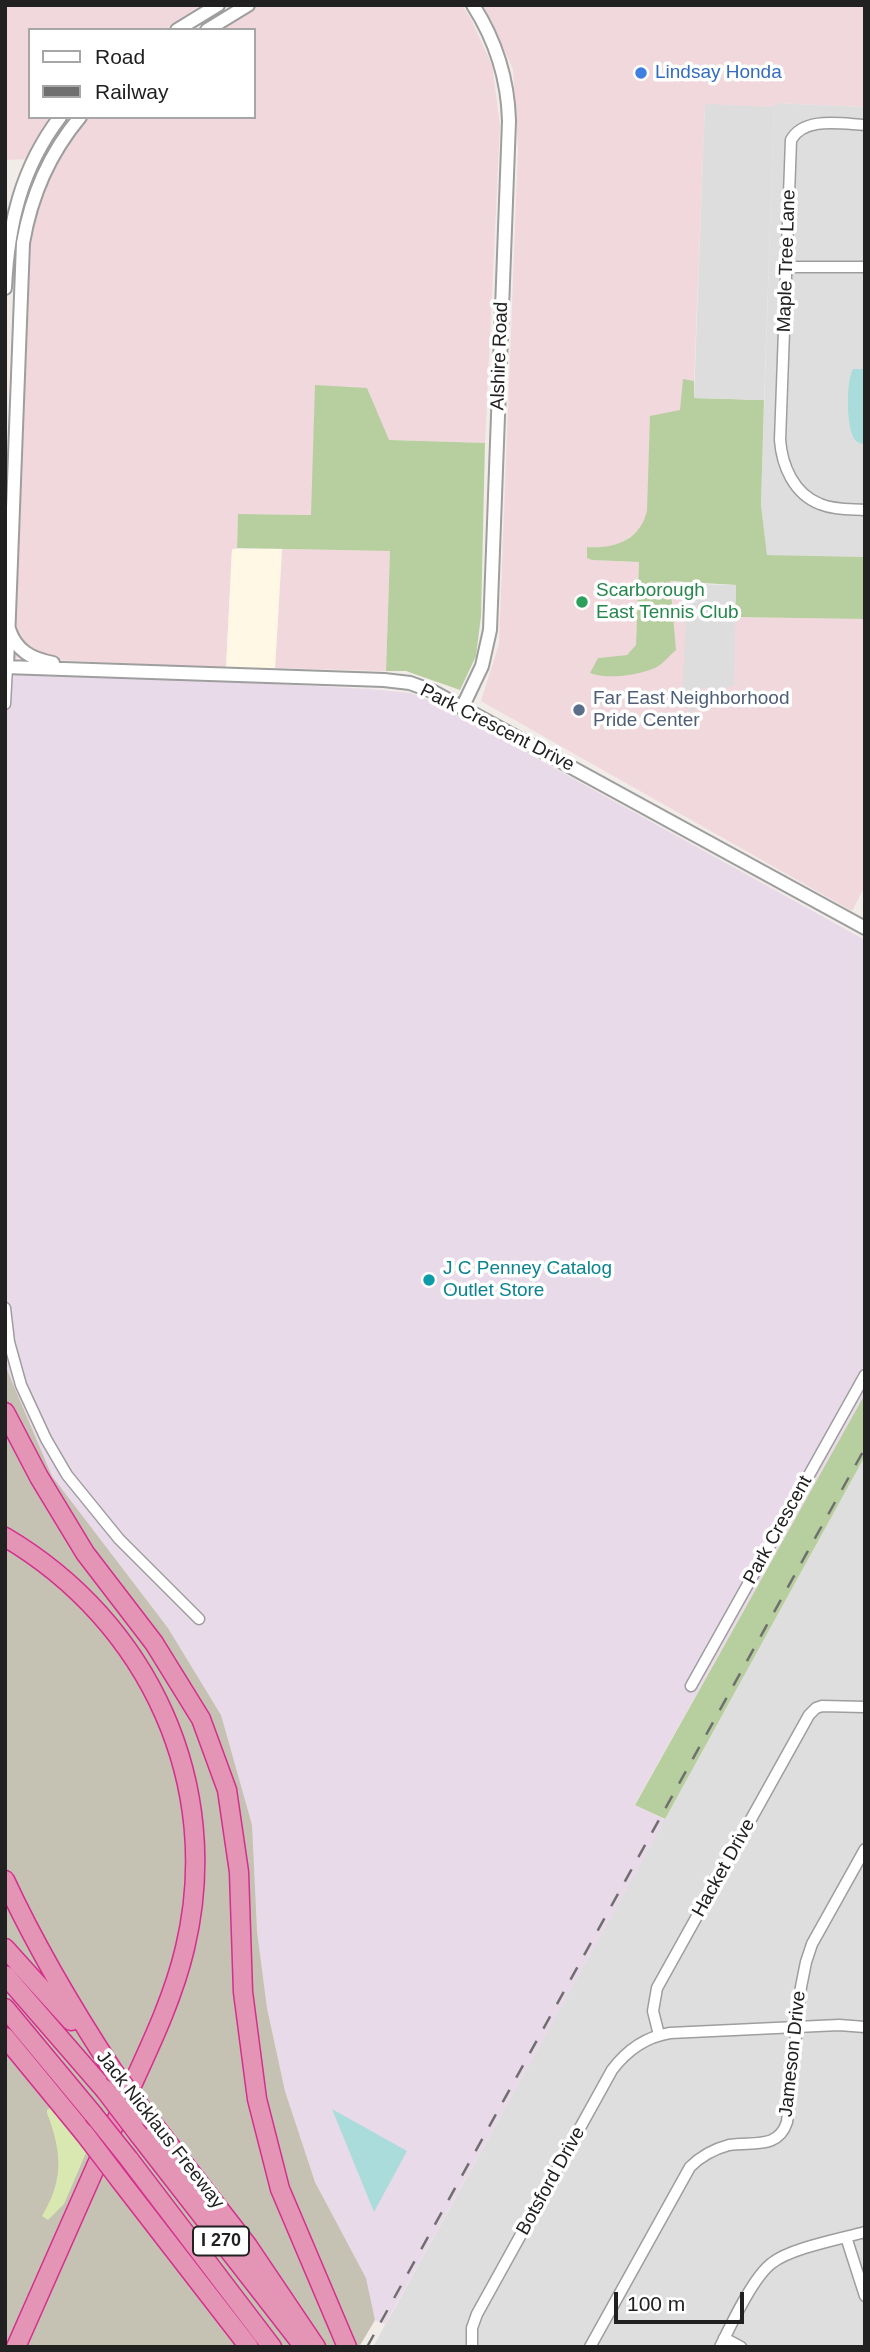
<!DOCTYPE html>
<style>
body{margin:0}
#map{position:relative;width:870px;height:2352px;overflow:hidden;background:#f1ece8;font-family:Arial,sans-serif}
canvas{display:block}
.frame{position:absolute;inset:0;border:7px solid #212121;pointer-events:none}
.legend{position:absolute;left:28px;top:28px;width:228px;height:91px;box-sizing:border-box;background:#fff;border:2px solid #a6a6a6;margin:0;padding:9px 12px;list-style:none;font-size:21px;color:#212121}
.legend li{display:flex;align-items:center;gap:14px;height:35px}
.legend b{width:35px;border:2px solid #a6a6a6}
.scale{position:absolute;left:614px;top:2292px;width:130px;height:32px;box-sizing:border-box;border:4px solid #212121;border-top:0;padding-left:9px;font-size:21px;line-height:24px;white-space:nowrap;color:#212121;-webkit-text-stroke:5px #fff;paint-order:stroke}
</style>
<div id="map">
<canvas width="870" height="2352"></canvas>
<div class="frame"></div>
<ul class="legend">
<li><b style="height:9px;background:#fff"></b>Road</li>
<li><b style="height:9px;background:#6f6f6f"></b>Railway</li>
</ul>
<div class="scale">100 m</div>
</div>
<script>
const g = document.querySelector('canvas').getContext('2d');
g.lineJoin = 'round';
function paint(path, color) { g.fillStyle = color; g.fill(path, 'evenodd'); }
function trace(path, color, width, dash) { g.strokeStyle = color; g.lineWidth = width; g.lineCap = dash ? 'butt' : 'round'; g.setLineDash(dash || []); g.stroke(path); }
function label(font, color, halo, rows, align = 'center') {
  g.font = font + ' Arial,sans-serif'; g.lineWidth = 7; g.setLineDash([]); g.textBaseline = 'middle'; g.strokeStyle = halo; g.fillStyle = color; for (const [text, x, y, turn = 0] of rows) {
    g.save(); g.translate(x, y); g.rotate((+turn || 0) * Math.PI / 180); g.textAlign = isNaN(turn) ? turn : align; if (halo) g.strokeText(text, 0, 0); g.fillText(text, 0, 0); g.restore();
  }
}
const residential = new Path2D(`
 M 774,103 L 865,107 L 865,557 L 767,555 L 761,505 Z
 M 865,1456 L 865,2347 L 373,2347 L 594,1947 Z`);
const commercial = new Path2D(`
 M 5,5 L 201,5 L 164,30 L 30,30 L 30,117 L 54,117 L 28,159 L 5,160 Z
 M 258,5 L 462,5 L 470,17 L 492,65 L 500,125 L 485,443 L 388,440 L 367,388 L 311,515 L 238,514 L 237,548 L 232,549 L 226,668 L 13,658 L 29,232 L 42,188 L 73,132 L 87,117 L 254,117 L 254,30 L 217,30 Z
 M 483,5 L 865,5 L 865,107 L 775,103 L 774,107 L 705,105 L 694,381 L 683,380 L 681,410 L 644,526 L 620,544 L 601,548 L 587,547 L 592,560 L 639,562 L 636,645 L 627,655 L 598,658 L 632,673 L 673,599 L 670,581 L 687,584 L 736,617 L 865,619 L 865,886 L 852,911 L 481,701 L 499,644 L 518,149 L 513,69 Z
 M 282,549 L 390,551 L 386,671 L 275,668 Z`);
const industrial = new Path2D(`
 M 5,670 L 369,689 L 411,693 L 440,705 L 865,940 L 865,1394 L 635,1804 L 665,1820 L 385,2324 L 375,2320 L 366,2278 L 315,2182 L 285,2091 L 267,2008 L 257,1931 L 221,1715 L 168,1628 L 52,1476 L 5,1365 Z`);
const education = new Path2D(`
 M 232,549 L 282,549 L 275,668 L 226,668 Z`);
const construction = new Path2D(`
 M 5,1365 L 52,1476 L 168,1628 L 221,1715 L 252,1825 L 257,1931 L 267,2008 L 285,2091 L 315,2182 L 366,2278 L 375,2320 L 359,2347 L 5,2347 Z`);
const grass = new Path2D(`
 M 50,2108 L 86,2153 L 64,2204 L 48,2220 L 42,2216 C 64,2180 62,2152 47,2113 L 47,2110 Z`);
const forest = new Path2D(`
 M 683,379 L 694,381 L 694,398 L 764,400 L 761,505 L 767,555 L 865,557 L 865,619 L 735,617 L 736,585 L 670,581 L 676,650 C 670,655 663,664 655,668 C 638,675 607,680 590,673 L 598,658 L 627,655 L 636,645 L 639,562 L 592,560 L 587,558 L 587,547 C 615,549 640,540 647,511 L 650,416 L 680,410 Z
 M 315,385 L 367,388 L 389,440 L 485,443 L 481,616 L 476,656 L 460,690 L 406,671 L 386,671 L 390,551 L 237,548 L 238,514 L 311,515 Z
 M 865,1394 L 865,1456 L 665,1819 L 635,1805 Z`);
const parking = new Path2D(`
 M 705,104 L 774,107 L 764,400 L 694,398 Z
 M 687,584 L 736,585 L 734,685 L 715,692 L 716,689 L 701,688 L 700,701 L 703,702 L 691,714 L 688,708 L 682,707 Z`);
const water = new Path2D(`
 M 853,369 L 865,369 L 865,445 C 860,443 858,443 855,440 C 846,429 846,381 853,369 Z
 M 332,2109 L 407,2151 L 374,2212 Z`);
const minor = new Path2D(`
 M 865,125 C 842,124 804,116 791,140 L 780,440 C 782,466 794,494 820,504 C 834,510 850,509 865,510
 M 788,267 L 865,267
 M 5,704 L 7,667
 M 5,1308 L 9,1342 L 21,1385 L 46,1439 L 67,1475 L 119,1539 L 199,1619
 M 691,1686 L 865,1375
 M 659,2035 L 653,2011 L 657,1988 L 809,1715 L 816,1708 L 822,1706 L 865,1707
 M 846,2237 L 865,2296
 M 724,2338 L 741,2347
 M 472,2347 L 472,2328 L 477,2314 L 612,2070 C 627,2050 645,2037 670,2033 L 839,2025 L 865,2027
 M 590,2347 L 690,2167 C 701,2156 714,2149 729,2145 C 752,2141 778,2150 787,2122 L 801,1987 L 806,1962 L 812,1944 L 865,1849
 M 720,2347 C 731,2325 753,2277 772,2263 C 791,2248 840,2239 865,2232`);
const tertiary = new Path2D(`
 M 177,30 L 218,5
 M 207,30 L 248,5
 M 5,288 C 8,225 21,168 60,117
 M 9,629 C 16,651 32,659 53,663
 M 5,667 L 384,680 L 410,683 L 432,691 L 865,928
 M 7,667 L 23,243 C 31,196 49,154 80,117
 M 462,708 L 482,666 L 490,630 L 509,121 C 508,79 496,41 473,5`);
const motorway = new Path2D(`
 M 5,1412 L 39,1477 L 85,1553 L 154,1643 L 201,1719 L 227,1790 L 239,1872 L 243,1992 L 257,2099 L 280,2189 L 347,2347
 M 5,1537 C 149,1622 224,1784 185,1948 C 172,2003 146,2054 123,2105 C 87,2186 52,2266 16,2347
 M 5,1880 C 37,1949 72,2008 114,2072
 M 5,1948 L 71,2021
 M 5,1975 L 104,2089
 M 5,2008 L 93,2114
 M 5,2037 L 84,2133
 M 147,2116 L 248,2246 L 316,2347
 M 139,2135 L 304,2347
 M 129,2159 L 272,2347
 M 119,2179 L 249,2347`);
const rail = new Path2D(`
 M 367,2347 L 865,1448`);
const motorwayBridge = new Path2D(`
 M 114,2072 L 147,2116
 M 104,2089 L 139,2135
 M 93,2114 L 129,2159
 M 84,2133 L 119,2179`);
const markers = [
 [641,73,7,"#3f7fe0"],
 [582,602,7,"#2e9e5b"],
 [579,710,7,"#5c6f8a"],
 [429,1280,7,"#0f9aa8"]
];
const shields = [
 [221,2241,56]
];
const shieldNames = [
 ["I 270",221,2241]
];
const shopNames = [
 ["Lindsay Honda",655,73]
];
const streetNames = [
 ["Maple Tree Lane",787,261,-88],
 ["Alshire Road",500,356,-88],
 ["Park Crescent Drive",497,728,27],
 ["Park Crescent",778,1530,-61],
 ["Hacket Drive",724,1868,-61],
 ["Jameson Drive",793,2054,-84],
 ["Jack Nicklaus Freeway",160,2130,52],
 ["Botsford Drive",551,2181,-61]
];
const leisureNames = [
 ["Scarborough",596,591],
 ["East Tennis Club",596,613]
];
const serviceNames = [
 ["Far East Neighborhood",593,699],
 ["Pride Center",593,721]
];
const cultureNames = [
 ["J C Penney Catalog",443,1269],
 ["Outlet Store",443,1291]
];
paint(residential, '#dfdede');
paint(commercial, '#f0d8dd');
paint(industrial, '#e9dae9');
paint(education, '#fef8e4');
paint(construction, '#c5c1b3');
paint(grass, '#d8e8b0');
paint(forest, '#b7ce9e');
paint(parking, '#ddd');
paint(water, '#aadcdc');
trace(minor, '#9e9e9e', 13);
trace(tertiary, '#9e9e9e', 16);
trace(motorway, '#d42f8d', 21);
trace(minor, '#fff', 10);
trace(tertiary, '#fff', 12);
trace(motorway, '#e494b5', 18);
trace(rail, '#6f6f6f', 2.5, [14, 14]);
trace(motorwayBridge, '#d42f8d', 21, []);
trace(motorwayBridge, '#e494b5', 18);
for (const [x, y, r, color] of markers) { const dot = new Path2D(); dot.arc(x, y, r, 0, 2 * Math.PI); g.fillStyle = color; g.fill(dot); trace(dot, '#fff', 2.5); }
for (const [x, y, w] of shields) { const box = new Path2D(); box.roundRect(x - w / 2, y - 14.5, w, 29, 5); g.fillStyle = '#fff'; g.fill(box); trace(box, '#212121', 2); }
label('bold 18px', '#212121', null, shieldNames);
label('19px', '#366cbe', '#fff', shopNames, 'left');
label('19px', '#212121', '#fff', streetNames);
label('19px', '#27864d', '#fff', leisureNames, 'left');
label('19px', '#4e5e75', '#fff', serviceNames, 'left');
label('19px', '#0d838f', '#fff', cultureNames, 'left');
</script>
